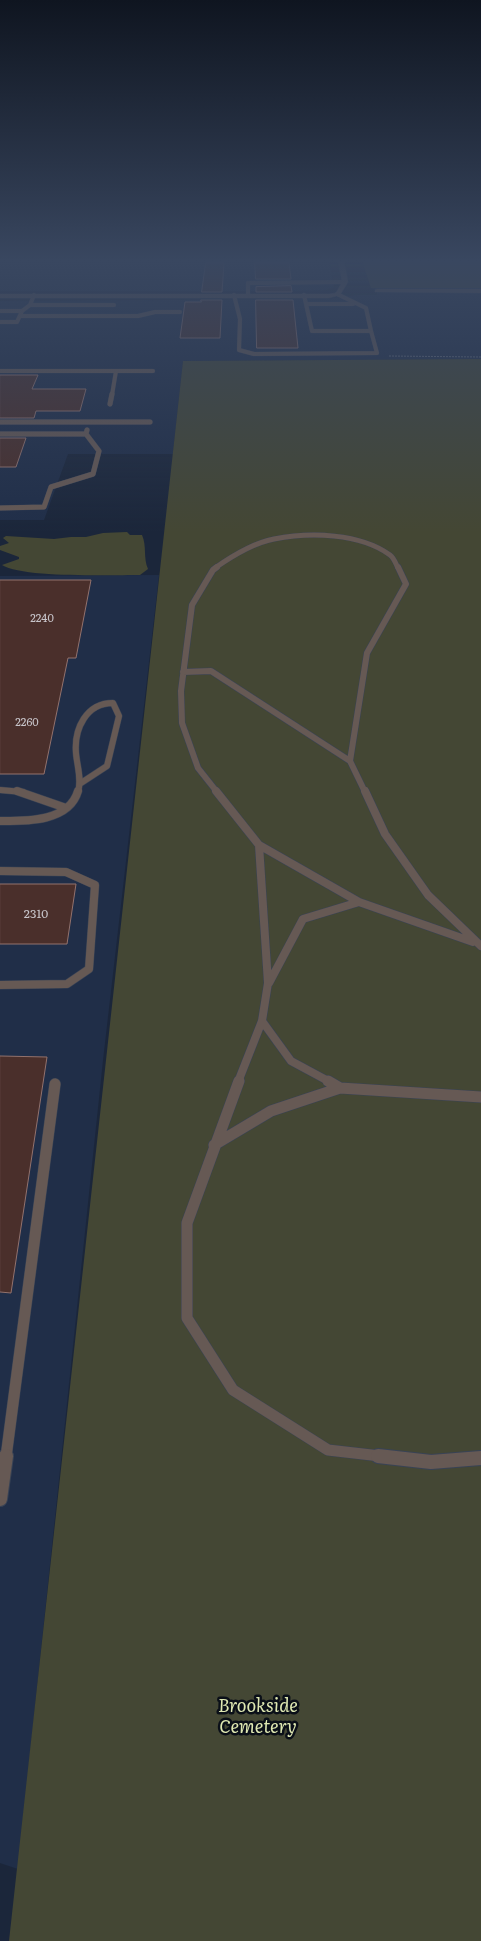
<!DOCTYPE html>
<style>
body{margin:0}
canvas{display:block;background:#1b263a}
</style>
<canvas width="481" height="1941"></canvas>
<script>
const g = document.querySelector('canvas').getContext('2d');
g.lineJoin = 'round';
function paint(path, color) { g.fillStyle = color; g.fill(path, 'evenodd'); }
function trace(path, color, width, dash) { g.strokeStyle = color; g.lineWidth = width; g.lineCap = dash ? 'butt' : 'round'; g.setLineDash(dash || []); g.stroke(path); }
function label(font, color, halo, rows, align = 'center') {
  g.font = font + ' Literata,serif'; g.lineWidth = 5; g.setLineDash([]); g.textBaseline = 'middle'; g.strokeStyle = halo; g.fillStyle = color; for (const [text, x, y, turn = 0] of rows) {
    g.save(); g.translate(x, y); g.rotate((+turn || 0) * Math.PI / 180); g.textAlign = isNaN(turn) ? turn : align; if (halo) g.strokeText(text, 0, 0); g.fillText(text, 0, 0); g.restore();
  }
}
const built = new Path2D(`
 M 0,260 L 329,260 L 334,287 L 326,290 L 291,291 L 0,291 Z
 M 362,260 L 481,260 L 481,359 L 183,361 L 173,454 L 68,454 L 44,520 L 0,520 L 0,301 L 327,299 L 357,295 L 377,295 L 377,291 L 371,288 Z
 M 159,575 L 103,1060 L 18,1869 L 0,1863 L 0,576 Z`);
const green = new Path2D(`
 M 362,260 L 481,260 L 481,288 L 371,288 Z
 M 481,359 L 481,1941 L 9,1941 L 183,361 Z
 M 127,532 L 130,535 L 142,535 C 147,546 143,558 148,569 L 140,575 C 113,575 22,578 2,565 L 19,559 L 19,557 L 0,550 L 0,546 L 9,543 L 3,538 L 6,536 L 54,539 L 71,537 L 86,537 L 103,533 Z`);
const building = new Path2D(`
 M 206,263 L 224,263 L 222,292 L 202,292 Z
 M 255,263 L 289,263 L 291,279 L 256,279 Z
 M 291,286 L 292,292 L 256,292 L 256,287 Z
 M 201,300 L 222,300 L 220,338 L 180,338 L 185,302 L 201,302 Z
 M 256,300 L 293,300 L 298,348 L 257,348 Z
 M 0,375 L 38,375 L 32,389 L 86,389 L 80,411 L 36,411 L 34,418 L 0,418 Z
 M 0,438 L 26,438 L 16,467 L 0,467 Z
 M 0,580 L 91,580 L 76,658 L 68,658 L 44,774 L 0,774 Z
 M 0,884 L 76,884 L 67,944 L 0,944 Z
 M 0,1056 L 47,1057 L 11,1293 L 0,1292 Z`);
const path = new Path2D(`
 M 389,356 L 481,357`);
const laneFar5 = new Path2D(`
 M 34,295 L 30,305 L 114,305
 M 234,295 L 240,319 L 239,350 L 254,354 L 377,353 L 371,331
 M 248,295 L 248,283 L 345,282
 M 304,295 L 312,331 L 371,331 L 366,308 L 337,294
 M 306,304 L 353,304
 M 0,311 L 22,311 L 30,305
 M 20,316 L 138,316 L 155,312 L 180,312
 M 0,322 L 17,322 L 22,311
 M 0,371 L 153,371
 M 112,395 L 116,371`);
const laneFar4 = new Path2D(`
 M 110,404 L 112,394
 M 0,422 L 150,422
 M 0,434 L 86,434 L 87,430
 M 0,508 L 44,507 L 51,487 L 93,474 L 99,451 L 86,434
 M 215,568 C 232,556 253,543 274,539 C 310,532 360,533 390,555 C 394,558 396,564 398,568`);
const laneFar3 = new Path2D(`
 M 217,567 L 213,570 L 192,605 L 181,691 L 182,723 L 198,768 L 217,792
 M 183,672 L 211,671 L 350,761
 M 0,790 L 23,792
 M 78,792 C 82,779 77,766 76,753 C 74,729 86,703 113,703 L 119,716 L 107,766 L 81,783
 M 365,792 L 350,761 L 367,653 L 406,584 L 398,567`);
const laneFar2 = new Path2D(`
 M 17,791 L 66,808
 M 216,791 L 259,845 L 268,983 L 262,1021 L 238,1082
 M 365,791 L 385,834 L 428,895 L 481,946
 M 0,821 C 26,821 69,822 78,791
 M 259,845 L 359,902
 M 0,871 L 66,872 L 95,885 L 89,969 L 67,984 L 0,985
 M 269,983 L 303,919 L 359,902 L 473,942
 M 262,1021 L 291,1061 L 330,1082`);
const laneFar1 = new Path2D(`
 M 239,1081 L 187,1223 L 187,1318 L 233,1390 L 328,1450 L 389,1457
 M 328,1081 L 340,1088 L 481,1097
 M 214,1145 L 271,1111 L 340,1088
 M 6,1457 L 55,1084`);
const lane = new Path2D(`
 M 378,1456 L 431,1462 L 481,1458
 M 0,1499 L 6,1456`);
const street = new Path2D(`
 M 338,260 L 344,260 L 348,282 L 340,295 L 329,298 L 0,298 L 0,294 L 329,294 L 336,293 L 342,282 Z
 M 377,289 L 481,289 L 481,293 L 375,292 L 375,290 Z`);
const farNumbernames = [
 ["2240",42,619],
 ["2260",27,723]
];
const numberNames = [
 ["2310",36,914]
];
const nearParknames = [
 ["Brookside",258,1707],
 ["Cemetery",258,1728]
];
paint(built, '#202e48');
paint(green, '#444734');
paint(building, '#4a2f2b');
trace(building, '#92726d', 1);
trace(laneFar5, '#394355', 4.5);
trace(laneFar4, '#394355', 5.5);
trace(laneFar3, '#394355', 7);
trace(laneFar2, '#394355', 9);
trace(laneFar1, '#394355', 12);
trace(lane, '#394355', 16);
trace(street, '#394355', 1);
trace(path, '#676f7f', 1, [2, 1]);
trace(laneFar5, '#665954', 4);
trace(laneFar4, '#665954', 5);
trace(laneFar3, '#665954', 6);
trace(laneFar2, '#665954', 8);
trace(laneFar1, '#665954', 11);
trace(lane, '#665954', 14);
paint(street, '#665954');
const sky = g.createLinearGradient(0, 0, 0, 532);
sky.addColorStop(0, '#0f1520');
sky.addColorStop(0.49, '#394760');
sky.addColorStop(1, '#39476000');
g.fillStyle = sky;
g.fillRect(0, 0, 481, 532);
label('11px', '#c7c4c9', null, farNumbernames);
label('12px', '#c7c4c9', null, numberNames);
label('italic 18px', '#dfe8b2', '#0a0f18', nearParknames);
</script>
